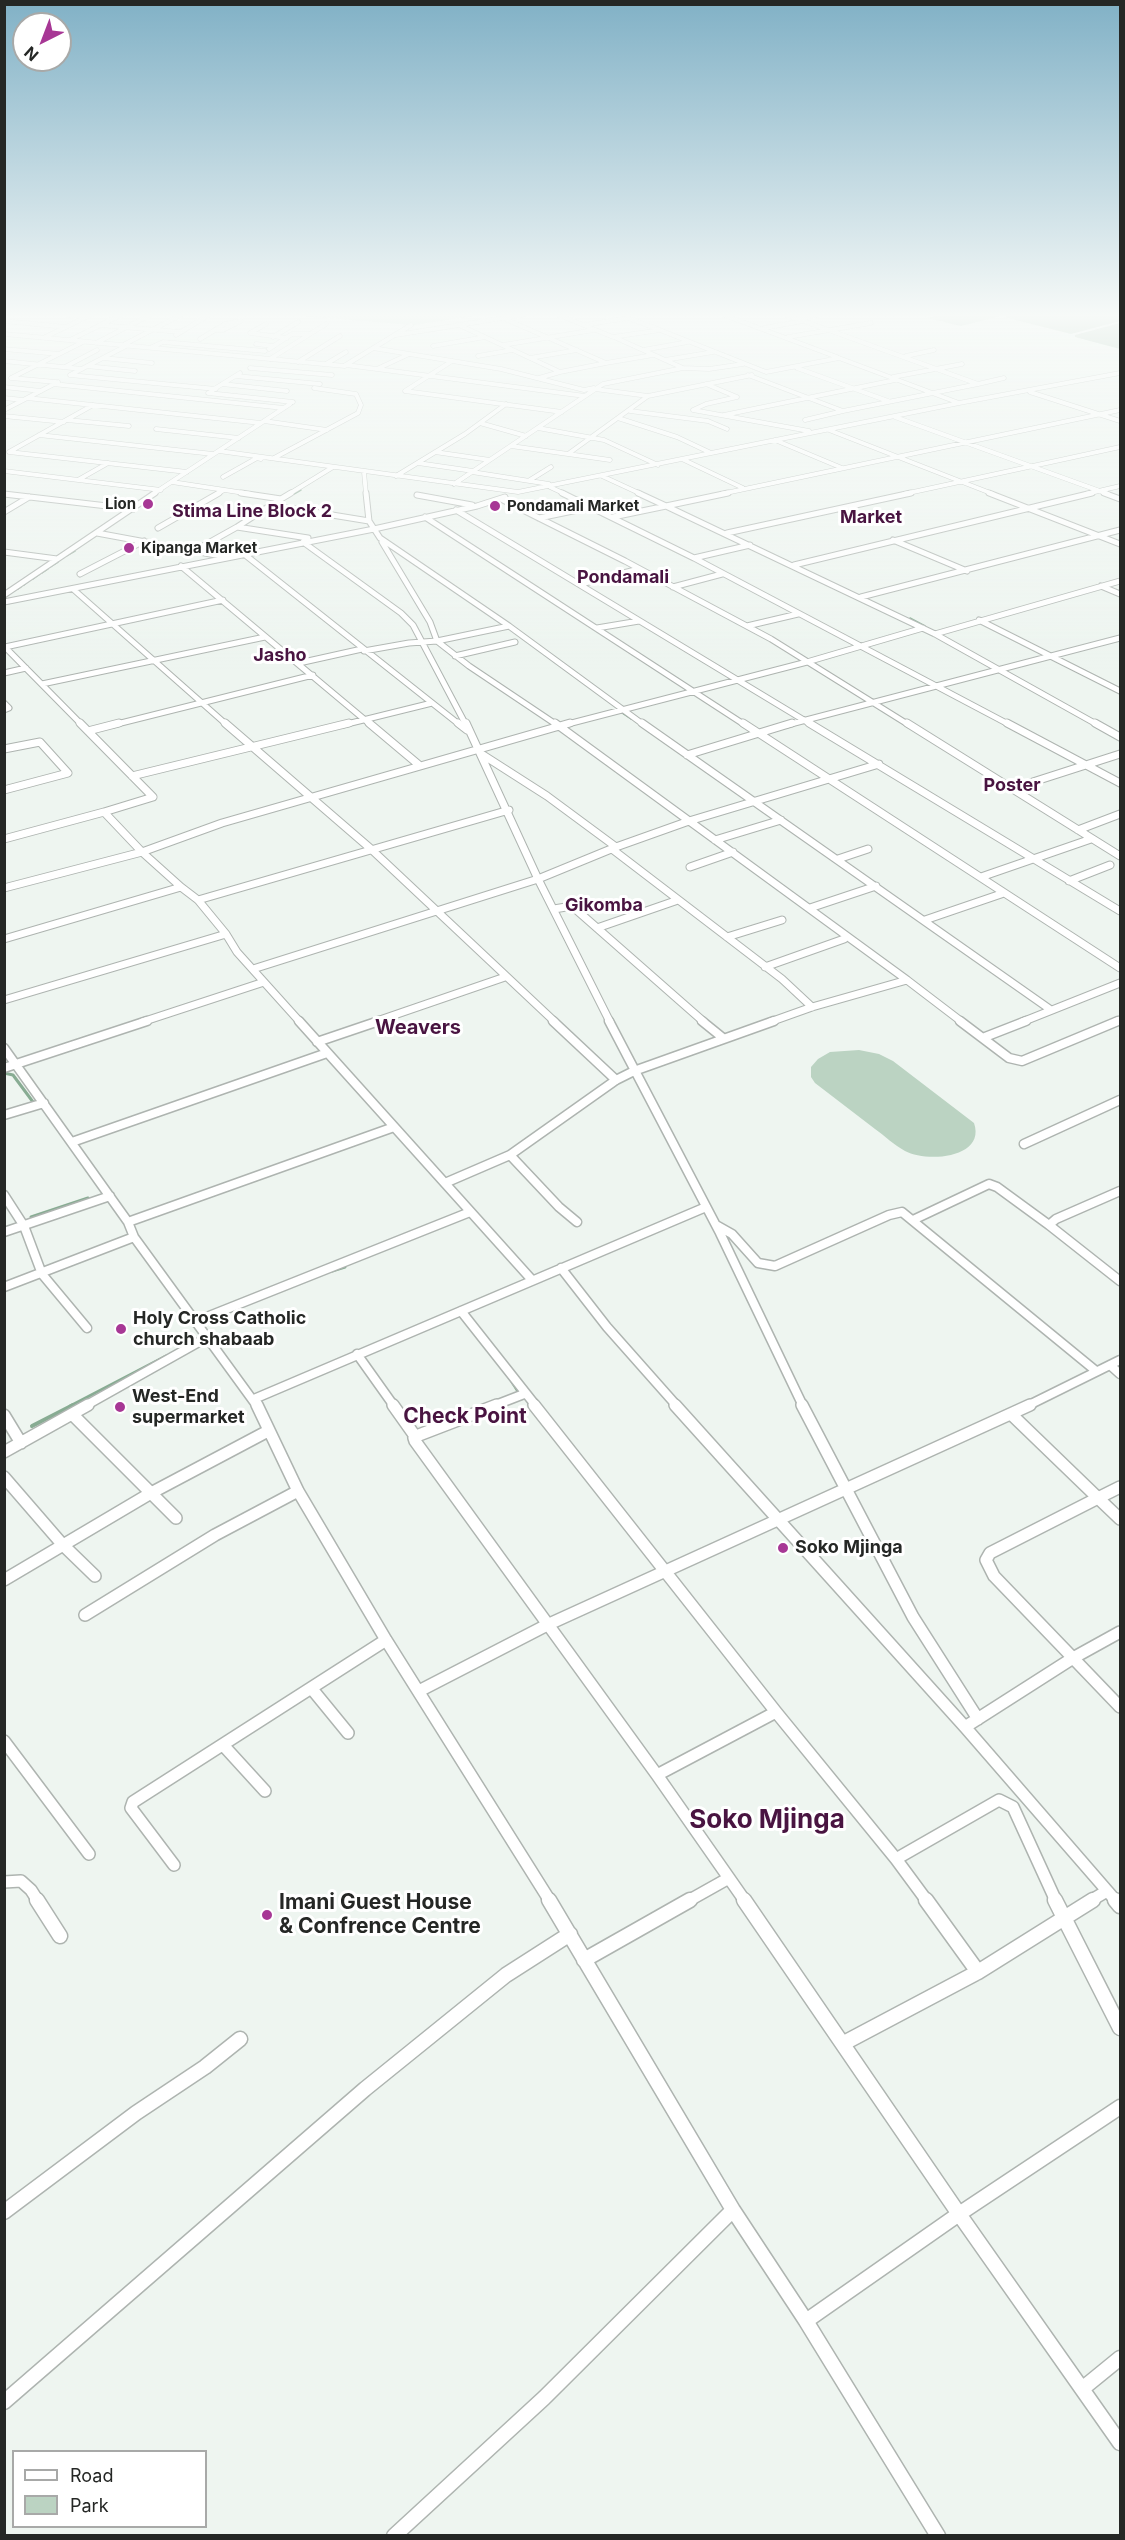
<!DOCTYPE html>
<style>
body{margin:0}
#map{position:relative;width:1125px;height:2540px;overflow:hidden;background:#eef5f0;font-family:Inter,sans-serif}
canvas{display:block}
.frame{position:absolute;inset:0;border:6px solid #252725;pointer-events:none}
.legend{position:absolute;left:12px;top:2450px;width:195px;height:78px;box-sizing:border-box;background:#fff;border:2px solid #a8a9a8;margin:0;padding:8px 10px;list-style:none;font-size:18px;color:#252725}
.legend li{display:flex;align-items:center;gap:12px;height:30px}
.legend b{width:30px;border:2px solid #a8a9a8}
.north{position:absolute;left:12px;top:12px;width:60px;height:60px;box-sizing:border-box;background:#fff;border:2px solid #a8a9a8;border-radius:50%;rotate:222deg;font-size:16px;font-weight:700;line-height:24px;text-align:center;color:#252725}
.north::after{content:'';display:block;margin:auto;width:21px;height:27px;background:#a73795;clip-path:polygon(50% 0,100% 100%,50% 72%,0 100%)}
</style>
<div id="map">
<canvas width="1125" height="2540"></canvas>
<div class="frame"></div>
<ul class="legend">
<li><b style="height:8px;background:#fff"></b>Road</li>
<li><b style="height:16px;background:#bbd3c2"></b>Park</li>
</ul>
<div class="north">N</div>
</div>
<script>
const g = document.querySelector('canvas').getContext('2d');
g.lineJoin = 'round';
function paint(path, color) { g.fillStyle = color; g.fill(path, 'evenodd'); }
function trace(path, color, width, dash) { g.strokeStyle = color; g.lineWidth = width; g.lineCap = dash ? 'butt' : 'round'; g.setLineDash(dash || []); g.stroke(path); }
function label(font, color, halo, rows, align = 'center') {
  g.font = font + ' Inter,sans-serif'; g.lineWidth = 6; g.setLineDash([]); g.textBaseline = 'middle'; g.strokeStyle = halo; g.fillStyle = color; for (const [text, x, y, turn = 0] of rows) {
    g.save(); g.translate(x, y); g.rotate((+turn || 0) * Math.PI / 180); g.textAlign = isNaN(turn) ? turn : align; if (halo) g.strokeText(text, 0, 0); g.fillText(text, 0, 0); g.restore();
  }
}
const green = new Path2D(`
 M 289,315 L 482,315 L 413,325 Z
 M 859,1050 L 879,1054 L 893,1061 L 974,1123 C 986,1158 927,1163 905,1151 C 894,1145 885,1136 875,1129 C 855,1114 835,1098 815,1083 L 811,1077 L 811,1067 L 818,1059 L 830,1052 Z`);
const water = new Path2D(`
 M 940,315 L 1004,315 L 961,326 L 927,318 Z
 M 1013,315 L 1120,315 L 1120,321 L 1071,334 L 1004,317 Z
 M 1120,323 L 1120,349 L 1075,337 L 1075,335 Z`);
const streamFar2 = new Path2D(`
 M 525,316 L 528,315
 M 294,494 L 301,490
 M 245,519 L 259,510
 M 66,556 L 75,551
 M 50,567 L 58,562
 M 42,573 L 48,569
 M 33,579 L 40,574
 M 24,585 L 29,581
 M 18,589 L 21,587
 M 910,618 L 925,626
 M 622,713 L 631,719`);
const streamFar1 = new Path2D(`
 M 4,1073 L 13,1075 L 33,1102
 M 31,1217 L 88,1198
 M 332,1271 L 345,1267
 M 512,1382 L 519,1393 L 517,1394
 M 70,1406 L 166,1356`);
const stream = new Path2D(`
 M 32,1426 L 73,1405`);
const minorFar5 = new Path2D(`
 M 68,315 L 87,317
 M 724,315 L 837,357
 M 503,318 L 606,363 L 653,355
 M 797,319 L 817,315
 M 4,321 L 66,327 L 45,337
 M 266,324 L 250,333 L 287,338
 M 100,325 L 180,332
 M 459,325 L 530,358 L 577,350
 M 584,325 L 628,318 L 658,329
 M 66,327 L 90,315
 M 764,328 L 803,321
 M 4,334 L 345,366
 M 176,335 L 207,316
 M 396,335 L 522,315
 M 273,337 L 298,322
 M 614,337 L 683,368
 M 788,337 L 871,323
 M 200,339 L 225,324 L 241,321 L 223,330 L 216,330
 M 70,340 L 121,315
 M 96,343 L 150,315
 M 125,344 L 181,315
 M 256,344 L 274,346
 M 503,345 L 594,330
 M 433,346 L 485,337
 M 152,347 L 163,342 L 265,351
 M 373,348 L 501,369 L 584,390 L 594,388
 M 4,349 L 59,354
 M 269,349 L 292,334 L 310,334
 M 643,350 L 688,342
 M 478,356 L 512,350
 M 906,356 L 934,350
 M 103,358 L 152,363
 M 530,358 L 560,372 L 539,378
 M 270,359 L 326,324
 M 665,360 L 713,352
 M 4,361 L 82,369
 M 298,362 L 340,336
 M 326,364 L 346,352
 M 346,365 L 585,396
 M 87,366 L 135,371
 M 344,366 L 411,325
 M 65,367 L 97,350
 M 250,368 L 332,375
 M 797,368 L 888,401
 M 377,369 L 409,354
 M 560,372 L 606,363
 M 70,375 L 216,389
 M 70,375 L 126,346
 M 748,375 L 843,411 L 978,384 L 787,315
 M 236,376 L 320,384
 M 893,377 L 962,364
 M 11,378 L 83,342
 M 11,378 L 56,382
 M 53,384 L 284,408
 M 222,384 L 287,391
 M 706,384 L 737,397
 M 978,384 L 1004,378
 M 4,387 L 41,391
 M 595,389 L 648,396
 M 211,391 L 240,373
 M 405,391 L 562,412
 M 405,391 L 452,361
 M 1030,392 L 1120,421
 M 208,393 L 293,402
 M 4,398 L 23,400
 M 27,398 L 261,423
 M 959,403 L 1120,373
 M 4,410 L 58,382
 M 693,410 L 809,431
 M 693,410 L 706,404 L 737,397
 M 630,411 L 708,421 L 727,429
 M 724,415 L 895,380
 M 4,416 L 64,422
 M 895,417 L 1108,494
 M 618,418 L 677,437 L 711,453
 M 67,420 L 129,426
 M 805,420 L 843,411
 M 264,421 L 327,430
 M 480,423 L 526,436
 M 538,428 L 604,440 L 658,465
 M 156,429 L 239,438
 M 829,430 L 993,494
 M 39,435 L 213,454
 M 775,440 L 842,468
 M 511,446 L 568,454 L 648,396 L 752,375
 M 219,451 L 518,492 L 959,403 L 839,358 L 766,372 L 660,330 L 613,337 L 559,315
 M 9,452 L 187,472
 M 9,452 L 93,405
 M 435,452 L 490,460
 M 568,454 L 610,460
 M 274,458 L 358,413 L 361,405 L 356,394 L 314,388
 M 682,459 L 743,488
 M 418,463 L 473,471
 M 4,471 L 161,490
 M 364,472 L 366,494
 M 472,472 L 549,484
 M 396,476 L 465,434 L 506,404
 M 602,476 L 641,494
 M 223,477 L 257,458 L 261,459
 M 78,480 L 108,463
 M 530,480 L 551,467
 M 172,482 L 251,494
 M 454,484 L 603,384 L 683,368 L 709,369 L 743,364
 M 550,487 L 565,494
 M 4,494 L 7,494
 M 153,494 L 290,404
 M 217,494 L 224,490
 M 289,494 L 333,467
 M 721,494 L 1120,410
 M 904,494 L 1120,447
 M 1086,494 L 1120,486`);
const minorFar4 = new Path2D(`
 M 241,493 L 281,499
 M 366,493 L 369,521 L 380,538 L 509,626 L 644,725
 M 562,493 L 694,558 L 1010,725
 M 638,493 L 666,506 L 728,493
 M 989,493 L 1120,544
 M 1104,493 L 1120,499
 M 4,494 L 133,509
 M 417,495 L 472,505
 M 501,499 L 625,561 L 771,639 L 909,725
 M 276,502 L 291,493
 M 456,510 L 812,725
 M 4,512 L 29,497
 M 425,517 L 745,725
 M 613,517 L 666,506 L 935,634 L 1098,725
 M 539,518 L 592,507
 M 237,527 L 271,505 L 369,521
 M 158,528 L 219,493
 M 97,533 L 221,556
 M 727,533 L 911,493
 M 893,540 L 967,571
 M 303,542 L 401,613 L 413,625 L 466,725
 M 382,542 L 430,622 L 437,641 L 509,626
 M 194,551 L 237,527 L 308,538
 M 4,552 L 57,559
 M 244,554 L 460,725
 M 694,558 L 750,545
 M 794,565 L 1092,493
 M 181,566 L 371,725
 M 80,574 L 144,541
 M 581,584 L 639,569
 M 1101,586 L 1120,594
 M 673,587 L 722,574
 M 73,589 L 227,725
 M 4,595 L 155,493
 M 861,597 L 1120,530
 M 4,602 L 374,529 L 477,506 L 505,497
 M 979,620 L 1120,691
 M 747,626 L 798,614
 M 597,628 L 639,621
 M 935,634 L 1120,581
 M 4,646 L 82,725
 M 5,647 L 223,600
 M 364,651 L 409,643 L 437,641 L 469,666 L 557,725
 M 455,656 L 515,642
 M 299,663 L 362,649
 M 4,673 L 26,668
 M 42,684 L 265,637
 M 4,703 L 9,708 L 4,710
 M 113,725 L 313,675
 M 343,725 L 432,703
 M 564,725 L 807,662 L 923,628
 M 787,725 L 1120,638`);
const minorFar3 = new Path2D(`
 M 80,723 L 153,797 L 104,812
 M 225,723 L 371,849 L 555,1022
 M 369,723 L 419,765
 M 458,723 L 467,730
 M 466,723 L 538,879 L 610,1022
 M 555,723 L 907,980
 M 642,723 L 1051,1010
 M 743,723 L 1120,968
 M 809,723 L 1120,911
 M 907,723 L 1120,856
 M 1007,723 L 1120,783
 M 1095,723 L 1120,737
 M 88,731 L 119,723
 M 4,749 L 40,742 L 68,773 L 4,790
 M 483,755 L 547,796 L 616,847
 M 687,755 L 792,723
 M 132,776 L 349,723
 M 1011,789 L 1120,754
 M 1078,830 L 1120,814
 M 4,839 L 104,812 L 142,852 L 181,887 L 4,939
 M 715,840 L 781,820
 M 612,849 L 782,979 L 812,1007
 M 838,859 L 868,849
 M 690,867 L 733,852
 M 981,877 L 1091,839
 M 1069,881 L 1110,865
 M 181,887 L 198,900 L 226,934
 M 4,888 L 142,852 L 222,823 L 570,723
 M 198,900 L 509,810
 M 810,908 L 876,886
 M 554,909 L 572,906 L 704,1022
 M 925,920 L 1004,893
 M 597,928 L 678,900
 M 727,937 L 782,920
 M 765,967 L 844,939
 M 253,969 L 538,879 L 616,847 L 689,821 L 879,764
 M 4,1000 L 226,934 L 237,952 L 300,1022
 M 142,1022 L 264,982
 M 374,1022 L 505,977
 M 770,1022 L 812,1007 L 907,980 L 962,1022
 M 1022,1022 L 1120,983
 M 1115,1022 L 1120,1020`);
const minorFar2 = new Path2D(`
 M 299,1021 L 532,1280
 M 553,1021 L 616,1080
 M 609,1021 L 720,1233 L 803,1406
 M 702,1021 L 723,1038
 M 960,1021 L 1009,1058 L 1022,1061 L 1118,1021
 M 985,1037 L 1026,1021
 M 317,1042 L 379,1021
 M 4,1048 L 128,1222 L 134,1237 L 257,1406
 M 4,1068 L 147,1021
 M 4,1115 L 44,1103
 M 72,1142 L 327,1053
 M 1024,1144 L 1120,1100
 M 510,1155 L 559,1207 L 577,1222
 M 445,1183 L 510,1155 L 616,1080 L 634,1071 L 774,1021
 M 1120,1191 L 1056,1219 L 1049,1225 L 1120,1281
 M 4,1195 L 24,1226 L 42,1274 L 87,1328
 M 913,1220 L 989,1184 L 997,1187 L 1049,1225
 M 128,1222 L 394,1127
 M 716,1225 L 732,1234 L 758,1263 L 775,1266 L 889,1215 L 902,1212 L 1096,1371
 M 4,1232 L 110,1196
 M 561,1268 L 607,1327 L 677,1406
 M 4,1287 L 134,1237
 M 461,1311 L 536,1406
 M 194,1322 L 470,1212
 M 357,1354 L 394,1406
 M 1110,1365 L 1120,1374
 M 254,1399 L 706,1207
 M 85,1406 L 206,1338
 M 493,1406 L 524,1394
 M 1027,1406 L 1120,1360`);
const minorFar1 = new Path2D(`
 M 257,1405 L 298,1491 L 386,1640 L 550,1901
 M 393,1405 L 415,1436
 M 497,1405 L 419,1435 L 414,1438 L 415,1441 L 657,1775 L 745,1901
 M 534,1405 L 776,1712 L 896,1859 L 927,1901
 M 675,1405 L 965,1727 L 1116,1901
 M 802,1405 L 913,1617 L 978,1719
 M 72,1414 L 176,1518
 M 1011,1414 L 1098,1498 L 1120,1487
 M 4,1415 L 21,1443
 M 4,1452 L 88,1405
 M 4,1477 L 62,1544 L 95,1576
 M 4,1580 L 151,1493 L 268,1431
 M 85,1615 L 215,1535 L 298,1491
 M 1120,1632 L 1073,1658 L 1120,1707
 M 312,1689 L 348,1733
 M 419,1691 L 547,1625 L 1030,1405
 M 965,1727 L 1073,1658 L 994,1576 L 986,1560 L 990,1553 L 1098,1498 L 1120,1519
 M 4,1741 L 89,1854
 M 223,1745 L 265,1791
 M 657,1775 L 776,1712
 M 896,1859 L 999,1800 L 1013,1807 L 1056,1901
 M 174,1865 L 131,1808 L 133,1802 L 386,1640
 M 4,1882 L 21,1881 L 31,1890 L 38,1901
 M 688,1901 L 729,1878
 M 1090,1901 L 1107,1891`);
const minor = new Path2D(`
 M 37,1900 L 60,1936
 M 549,1900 L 733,2210 L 806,2321 L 938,2536
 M 744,1900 L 959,2214 L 1120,2443
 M 926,1900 L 978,1972
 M 1055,1900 L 1120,2028
 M 1115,1900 L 1120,1906
 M 584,1960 L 690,1900
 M 844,2043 L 978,1972 L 1093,1900
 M 4,2212 L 136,2113 L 205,2067 L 240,2039
 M 806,2321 L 959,2214 L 1120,2107
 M 1082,2389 L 1120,2358
 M 4,2402 L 365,2089 L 506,1975 L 570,1934
 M 394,2536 L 544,2398 L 733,2210`);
const markers = [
 [148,504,6,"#a73795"],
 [495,506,6,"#a73795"],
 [129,548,6,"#a73795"],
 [121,1329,6,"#a73795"],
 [120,1407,6,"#a73795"],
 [783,1548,6,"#a73795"],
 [267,1915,6,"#a73795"]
];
const farPoinames = [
 ["Lion",136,504,"right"],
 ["Pondamali Market",507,506],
 ["Kipanga Market",141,548]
];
const farQuarternames = [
 ["Stima Line Block 2",252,512],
 ["Market",871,518],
 ["Pondamali",623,578],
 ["Jasho",280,656],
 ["Poster",1012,786],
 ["Gikomba",604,906]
];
const poiNames = [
 ["Holy Cross Catholic",133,1319],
 ["church shabaab",133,1340],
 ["West-End",132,1397],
 ["supermarket",132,1418],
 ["Soko Mjinga",795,1548]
];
const neighbourhoodNames = [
 ["Weavers",418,1028]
];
const quarterNames = [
 ["Check Point",465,1417]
];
const nearPoinames = [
 ["Imani Guest House",279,1903],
 ["& Confrence Centre",279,1927]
];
const nearQuarternames = [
 ["Soko Mjinga",767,1820]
];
paint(green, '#bbd3c2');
paint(water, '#88ac93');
trace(streamFar2, '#88ac93', 1.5);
trace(streamFar1, '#88ac93', 3);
trace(stream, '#88ac93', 4);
trace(minorFar5, '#aeb4b0', 5);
trace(minorFar4, '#aeb4b0', 7);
trace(minorFar3, '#aeb4b0', 9);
trace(minorFar2, '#aeb4b0', 11);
trace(minorFar1, '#aeb4b0', 14);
trace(minor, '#aeb4b0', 17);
trace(minorFar5, '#fff', 4);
trace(minorFar4, '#fff', 5);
trace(minorFar3, '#fff', 7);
trace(minorFar2, '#fff', 8);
trace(minorFar1, '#fff', 11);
trace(minor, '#fff', 14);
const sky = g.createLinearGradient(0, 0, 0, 671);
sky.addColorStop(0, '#81b1c6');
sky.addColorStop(0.47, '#f7faf8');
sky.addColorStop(1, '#f7faf800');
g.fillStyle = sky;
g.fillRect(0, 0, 1125, 671);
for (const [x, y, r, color] of markers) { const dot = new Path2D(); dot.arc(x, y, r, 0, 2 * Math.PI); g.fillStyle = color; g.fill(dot); trace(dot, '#fff', 2); }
label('bold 15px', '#252725', '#fff', farPoinames, 'left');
label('bold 18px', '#491441', '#fff', farQuarternames);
label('bold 18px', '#252725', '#fff', poiNames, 'left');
label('bold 20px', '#491441', '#fff', neighbourhoodNames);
label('bold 21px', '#491441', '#fff', quarterNames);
label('bold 21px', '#252725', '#fff', nearPoinames, 'left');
label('bold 26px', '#491441', '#fff', nearQuarternames);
</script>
